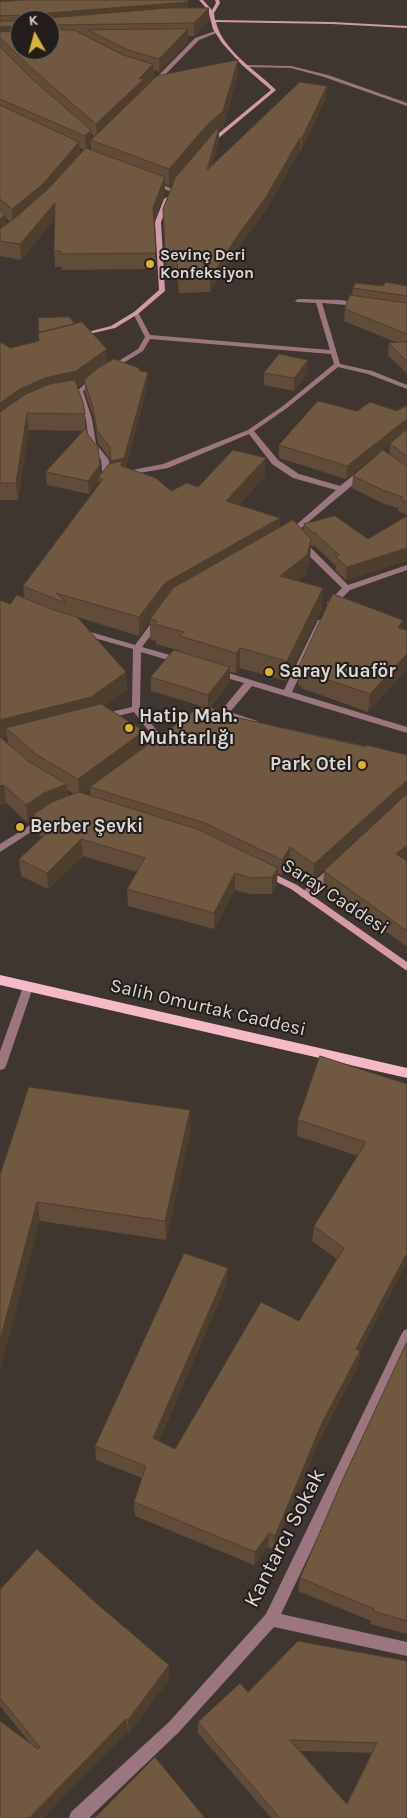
<!DOCTYPE html>
<meta charset="utf-8">
<style>
body{margin:0}
#map{position:relative;width:407px;height:1818px;overflow:hidden;background:#3e362f;font-family:Karla,sans-serif}
canvas{display:block}
.north{position:absolute;left:10px;top:10px;width:50px;height:50px;box-sizing:border-box;background:#221e1b;border:1px solid #6c6864;border-radius:50%;rotate:353deg;font-size:14px;font-weight:700;line-height:20px;text-align:center;color:#dcd7d2}
.north::after{content:'';display:block;margin:auto;width:18px;height:22px;background:#dbb333;clip-path:polygon(50% 0,100% 100%,50% 72%,0 100%)}
</style>
<div id="map">
<canvas width="407" height="1818"></canvas>
<div class="north">K</div>
</div>
<script>
const g = document.querySelector('canvas').getContext('2d');
g.lineJoin = 'round';
function paint(path, color) { g.fillStyle = color; g.fill(path, 'evenodd'); }
function trace(path, color, width, dash) { g.strokeStyle = color; g.lineWidth = width; g.lineCap = dash ? 'butt' : 'round'; g.setLineDash(dash || []); g.stroke(path); }
function label(font, color, halo, rows, align = 'center') {
  g.font = font + ' Karla,sans-serif'; g.lineWidth = 4; g.setLineDash([]); g.textBaseline = 'middle'; g.strokeStyle = halo; g.fillStyle = color; for (const [text, x, y, turn = 0] of rows) {
    g.save(); g.translate(x, y); g.rotate((+turn || 0) * Math.PI / 180); g.textAlign = isNaN(turn) ? turn : align; if (halo) g.strokeText(text, 0, 0); g.fillText(text, 0, 0); g.restore();
  }
}
const street = new Path2D(`
 M 215,31 L 219,32 L 199,40 L 163,77 L 158,87 L 154,87 L 159,75 L 195,38 Z
 M 247,65 L 291,66 L 328,75 L 407,103 L 407,106 L 324,77 L 291,68 L 245,67 Z
 M 153,181 L 173,189 L 174,190 L 169,191 L 151,184 L 150,183 Z
 M 298,299 L 340,300 L 361,303 L 362,304 L 359,306 L 322,303 L 340,364 L 372,371 L 407,385 L 407,389 L 368,374 L 338,367 L 287,408 L 254,431 L 278,460 L 299,474 L 340,486 L 360,470 L 366,470 L 366,474 L 289,538 L 286,538 L 286,534 L 336,490 L 293,478 L 272,464 L 249,434 L 168,468 L 122,476 L 122,472 L 163,464 L 248,430 L 283,406 L 334,364 L 331,354 L 150,339 L 143,351 L 113,369 L 109,369 L 109,367 L 138,349 L 145,337 L 133,313 L 134,312 L 138,312 L 150,335 L 330,350 L 316,303 L 296,302 L 295,301 Z
 M 94,376 L 97,378 L 83,391 L 92,419 L 96,444 L 109,460 L 111,479 L 107,481 L 103,479 L 101,460 L 89,444 L 86,419 L 77,391 Z
 M 297,540 L 303,540 L 348,585 L 407,565 L 407,570 L 350,590 L 333,607 L 327,607 L 327,603 L 342,588 L 297,544 Z
 M 155,618 L 161,618 L 162,620 L 142,647 L 184,659 L 185,661 L 181,664 L 141,652 L 140,709 L 165,741 L 161,744 L 158,743 L 134,712 L 105,719 L 101,716 L 102,714 L 132,707 L 133,649 L 77,633 L 76,631 L 80,629 L 135,645 Z
 M 318,620 L 321,620 L 325,622 L 292,692 L 407,727 L 407,733 L 252,686 L 230,712 L 257,721 L 258,723 L 257,725 L 251,725 L 224,716 L 207,717 L 206,715 L 207,713 L 221,711 L 244,683 L 216,675 L 216,671 L 222,671 L 284,690 Z
 M 45,816 L 50,819 L 48,821 L 0,852 L 0,844 Z
 M 332,867 L 337,870 L 335,872 L 309,897 L 301,897 L 300,895 L 301,893 L 329,868 Z
 M 28,983 L 32,984 L 33,987 L 6,1066 L 4,1069 L 0,1070 L 0,1051 L 23,987 L 24,984 Z
 M 407,1329 L 407,1349 L 281,1614 L 407,1642 L 407,1656 L 274,1627 L 179,1732 L 89,1818 L 69,1818 L 71,1812 L 169,1722 L 266,1614 L 403,1331 Z`);
const secondary = new Path2D(`
 M 199,0 L 203,0 L 212,10 L 216,3 L 215,0 L 219,0 L 220,3 L 214,13 L 215,20 L 332,22 L 407,26 L 407,28 L 332,24 L 216,22 C 222,50 257,71 276,90 L 209,146 L 207,143 L 271,90 L 242,65 L 222,43 L 213,29 L 208,10 Z
 M 167,197 L 170,199 L 161,222 L 165,291 L 138,314 L 115,328 L 76,337 L 76,335 L 111,326 L 134,312 L 159,290 L 155,222 L 164,199 Z
 M 264,869 L 297,885 L 407,962 L 407,971 L 291,889 L 261,874 L 259,872 Z`);
const primary = new Path2D(`
 M 0,975 L 407,1068 L 407,1078 L 0,985 Z`);
const wall = new Path2D(`
 M 0,0 L 188,8 L 209,8 L 209,21 L 194,36 L 188,36 L 188,42 L 159,72 L 154,70 L 154,78 L 146,86 L 146,87 L 238,75 L 223,127 L 219,130 L 219,140 L 212,165 L 326,98 L 301,151 L 300,150 L 266,210 L 236,251 L 210,292 L 179,293 L 176,268 L 166,268 L 163,209 L 175,178 L 169,186 L 165,184 L 165,192 L 154,221 L 156,269 L 62,270 L 62,267 L 55,267 L 54,251 L 55,219 L 21,260 L 0,256 ZM 20,20 L 50,20 L 50,50 L 20,50 ZM 91,133 L 94,136 L 91,140 ZM 91,145 L 91,150 L 88,148 ZM 80,148 L 84,150 L 80,154 ZM 5,217 L 10,222 L 6,225 Z
 M 383,286 L 407,286 L 407,374 L 388,355 L 389,343 L 398,343 L 344,321 L 345,309 L 352,296 L 353,288 Z
 M 0,343 L 10,348 L 107,363 L 140,371 L 148,372 L 148,383 L 126,467 L 171,491 L 265,476 L 239,505 L 280,518 L 280,528 L 303,531 L 304,524 L 368,539 L 407,516 L 407,561 L 346,580 L 335,570 L 336,566 L 314,545 L 313,547 L 311,545 L 310,559 L 305,575 L 298,581 L 322,608 L 286,681 L 240,668 L 236,673 L 230,672 L 230,681 L 210,707 L 230,716 L 407,755 L 407,858 L 405,860 L 407,861 L 407,947 L 323,886 L 324,871 L 405,796 L 403,797 L 313,879 L 289,862 L 282,875 L 277,873 L 277,884 L 272,894 L 250,894 L 235,890 L 214,929 L 128,906 L 127,889 L 137,872 L 83,856 L 48,889 L 21,876 L 19,859 L 43,838 L 36,831 L 34,819 L 28,823 L 6,803 L 0,806 L 0,600 L 10,604 L 24,598 L 23,586 L 99,484 L 99,481 L 89,494 L 47,485 L 46,472 L 83,431 L 29,430 L 18,500 L 0,500 ZM 85,382 L 85,392 L 94,418 L 98,443 L 110,459 L 111,463 L 101,475 L 85,428 L 85,414 L 77,387 ZM 77,617 L 139,636 L 150,622 L 150,639 L 156,641 L 156,644 L 180,651 L 180,652 L 151,677 L 151,691 L 204,707 L 145,746 L 144,731 L 104,706 L 127,690 ZM 7,737 L 8,744 L 1,738 ZM 90,789 L 90,795 L 84,793 ZM 68,790 L 74,794 L 68,796 Z
 M 308,360 L 308,372 L 294,391 L 264,385 L 264,373 Z
 M 407,405 L 407,515 L 398,511 L 398,508 L 384,504 L 352,488 L 353,476 L 389,454 L 390,444 L 397,438 L 346,479 L 279,458 L 279,445 L 357,411 L 397,411 Z
 M 403,620 L 368,712 L 301,688 L 302,686 L 298,685 L 299,667 Z
 M 407,1084 L 358,1366 L 321,1437 L 273,1550 L 268,1547 L 254,1565 L 135,1516 L 134,1502 L 142,1478 L 96,1460 L 95,1446 L 227,1283 L 159,1441 L 175,1449 L 299,1321 L 337,1259 L 312,1241 L 314,1226 L 358,1156 L 297,1136 L 298,1120 Z
 M 191,1129 L 166,1240 L 40,1221 L 0,1175 Z
 M 407,1342 L 407,1634 L 370,1624 L 371,1621 L 298,1591 L 300,1578 Z
 M 0,1590 L 170,1678 L 129,1733 L 128,1731 L 43,1818 L 0,1818 L 30,1743 L 0,1706 Z
 M 407,1661 L 407,1818 L 271,1818 L 198,1733 L 198,1722 L 248,1692 ZM 300,1751 L 345,1752 L 372,1753 L 347,1804 Z`);
const shadedWall = new Path2D(`
 M 0,0 L 110,0 L 0,9 Z
 M 188,2 L 188,15 L 50,25 L 48,13 Z
 M 209,8 L 209,21 L 194,36 L 194,23 Z
 M 19,25 L 20,38 L 0,38 L 1,51 L 0,51 L 0,27 Z
 M 188,29 L 188,42 L 159,72 L 159,59 Z
 M 238,60 L 238,75 L 223,127 L 219,130 L 219,140 L 207,183 L 209,139 L 169,186 L 169,169 Z
 M 153,64 L 154,78 L 146,86 L 146,91 L 97,138 L 96,124 Z
 M 327,86 L 326,98 L 301,151 L 302,138 Z
 M 91,130 L 91,145 L 86,151 L 85,136 Z
 M 300,138 L 300,150 L 266,210 L 236,251 L 210,292 L 210,278 Z
 M 79,142 L 80,157 L 44,199 L 13,224 L 12,209 Z
 M 165,177 L 165,192 L 153,222 L 153,207 Z
 M 55,203 L 56,218 L 21,260 L 20,244 Z
 M 5,215 L 6,230 L 0,235 L 0,219 Z
 M 107,349 L 107,365 L 77,387 L 0,421 L 0,403 L 20,389 Z
 M 308,360 L 308,372 L 294,391 L 294,378 Z
 M 148,372 L 148,383 L 125,470 L 112,473 L 111,461 Z
 M 27,413 L 29,430 L 18,500 L 16,483 Z
 M 407,419 L 407,430 L 346,479 L 347,466 Z
 M 266,458 L 265,476 L 226,519 L 226,501 Z
 M 100,465 L 101,477 L 98,478 L 99,481 L 89,494 L 88,481 Z
 M 280,518 L 279,536 L 150,619 L 150,622 L 139,636 L 139,617 L 165,583 Z
 M 311,539 L 310,559 L 305,575 L 279,596 L 280,576 Z
 M 407,548 L 407,561 L 346,580 L 347,567 Z
 M 323,588 L 322,608 L 286,681 L 287,661 Z
 M 403,620 L 401,638 L 398,628 Z
 M 240,648 L 240,668 L 236,673 L 236,653 Z
 M 407,654 L 407,670 L 368,712 L 370,694 Z
 M 230,667 L 230,681 L 208,708 L 208,695 Z
 M 126,672 L 127,690 L 93,715 L 6,728 L 7,737 L 0,738 L 0,720 Z
 M 144,731 L 145,748 L 90,787 L 90,789 L 80,797 L 78,779 Z
 M 407,781 L 407,796 L 403,797 L 313,879 L 314,864 L 405,782 Z
 M 67,784 L 69,802 L 34,814 L 34,819 L 28,823 L 26,805 L 44,793 Z
 M 4,785 L 6,803 L 0,806 L 0,786 Z
 M 81,839 L 83,856 L 48,889 L 47,873 Z
 M 407,845 L 407,858 L 394,869 L 396,854 Z
 M 290,847 L 289,862 L 282,875 L 282,860 Z
 M 278,868 L 277,884 L 272,894 L 272,877 Z
 M 235,873 L 235,890 L 214,929 L 214,913 Z
 M 190,1110 L 191,1129 L 166,1240 L 165,1221 Z
 M 37,1202 L 40,1221 L 0,1371 L 0,1340 Z
 M 407,1253 L 407,1263 L 360,1352 L 358,1366 L 321,1437 L 273,1550 L 275,1536 L 322,1423 L 356,1349 Z
 M 228,1268 L 227,1283 L 154,1452 L 153,1438 Z
 M 269,1533 L 268,1547 L 254,1565 L 255,1552 Z
 M 169,1665 L 170,1678 L 129,1733 L 128,1720 Z
 M 126,1719 L 128,1731 L 43,1818 L 29,1818 Z`);
const building = new Path2D(`
 M 22,0 L 188,0 L 188,2 L 48,13 L 49,18 L 168,8 L 209,8 L 194,23 L 50,25 L 50,20 L 20,20 L 20,27 L 19,25 L 0,27 L 0,21 L 19,21 L 21,17 L 19,15 L 0,16 L 0,2 Z
 M 188,29 L 159,59 L 128,50 L 88,30 Z
 M 20,30 L 20,50 L 50,50 L 50,30 L 74,30 L 123,55 L 153,64 L 139,79 L 145,78 L 96,124 L 37,73 L 0,38 L 0,32 L 19,31 Z
 M 0,47 L 31,78 L 91,130 L 85,136 L 0,99 Z
 M 238,60 L 223,111 L 209,123 L 169,169 L 91,140 L 157,76 Z
 M 300,82 L 327,86 L 302,138 L 300,138 L 266,197 L 236,238 L 210,278 L 179,279 L 176,255 L 165,255 L 163,209 L 175,178 L 215,131 L 219,128 L 207,170 Z
 M 0,105 L 79,142 L 43,184 L 12,209 L 0,199 Z
 M 86,148 L 165,177 L 153,207 L 156,253 L 61,254 L 61,251 L 54,251 L 55,203 L 20,244 L 0,241 L 0,229 L 15,218 L 49,188 Z
 M 0,209 L 5,215 L 0,219 Z
 M 386,282 L 407,286 L 407,296 L 353,288 L 355,283 L 383,286 Z
 M 350,295 L 407,303 L 407,334 L 345,309 Z
 M 69,317 L 75,324 L 39,333 L 38,318 Z
 M 82,322 L 107,349 L 76,371 L 45,378 L 20,389 L 0,403 L 0,343 L 2,343 L 10,348 L 39,341 L 38,333 Z
 M 407,342 L 407,361 L 389,343 Z
 M 279,354 L 308,360 L 294,378 L 264,373 Z
 M 114,359 L 139,368 L 140,371 L 148,372 L 124,458 L 111,461 L 110,447 L 97,431 L 93,407 L 84,380 L 98,368 Z
 M 75,380 L 83,403 L 85,414 L 27,413 L 16,483 L 0,483 L 0,412 L 26,394 L 50,384 Z
 M 318,401 L 357,411 L 370,402 L 397,411 L 407,405 L 407,419 L 347,466 L 279,445 Z
 M 86,428 L 87,433 L 98,448 L 100,465 L 88,481 L 46,472 Z
 M 407,429 L 407,456 L 390,444 Z
 M 233,450 L 266,458 L 226,501 L 280,518 L 165,583 L 139,617 L 56,593 L 66,603 L 23,586 L 103,479 L 98,478 L 109,464 L 122,461 L 121,466 L 156,478 L 171,491 L 187,483 L 198,487 Z
 M 383,450 L 407,466 L 407,502 L 399,498 L 403,497 L 385,491 L 353,476 Z
 M 335,516 L 368,539 L 407,516 L 407,548 L 347,567 L 336,557 L 339,555 L 314,532 L 314,534 L 304,524 Z
 M 293,520 L 311,539 L 307,555 L 280,576 L 323,588 L 287,661 L 240,648 L 236,653 L 180,636 L 184,632 L 155,624 L 157,621 L 150,619 L 173,588 Z
 M 333,594 L 403,620 L 398,628 L 407,630 L 407,654 L 370,694 L 302,671 L 303,668 L 299,667 Z
 M 17,595 L 54,610 L 77,617 L 126,672 L 91,697 L 0,720 L 0,600 L 10,604 Z
 M 174,650 L 230,667 L 208,695 L 151,677 Z
 M 101,704 L 144,731 L 78,779 L 37,755 L 6,728 Z
 M 208,706 L 230,716 L 366,747 L 367,745 L 407,755 L 407,781 L 405,782 L 314,864 L 290,847 L 282,860 L 205,823 L 90,787 L 198,708 Z
 M 0,737 L 29,762 L 67,784 L 44,793 L 26,805 L 4,785 L 0,786 Z
 M 79,792 L 197,829 L 278,868 L 272,877 L 251,878 L 235,873 L 214,913 L 127,889 L 145,858 L 81,839 L 47,873 L 19,859 L 50,830 L 34,814 L 52,802 Z
 M 407,794 L 407,845 L 396,854 L 407,861 L 407,931 L 324,871 Z
 M 320,1056 L 407,1084 L 407,1253 L 356,1349 L 360,1351 L 322,1423 L 275,1536 L 269,1533 L 255,1552 L 134,1502 L 146,1466 L 95,1446 L 184,1253 L 228,1268 L 153,1438 L 175,1449 L 261,1302 L 299,1321 L 344,1248 L 314,1226 L 366,1142 L 298,1120 Z
 M 29,1087 L 190,1110 L 165,1221 L 37,1202 L 0,1340 L 0,1175 Z
 M 407,1342 L 407,1621 L 373,1611 L 374,1609 L 300,1578 L 343,1479 Z
 M 37,1549 L 96,1603 L 169,1665 L 128,1720 L 126,1719 L 29,1818 L 0,1818 L 0,1721 L 38,1749 L 40,1747 L 0,1698 L 0,1590 Z
 M 298,1641 L 407,1661 L 407,1818 L 280,1818 L 198,1722 L 240,1683 L 248,1692 ZM 290,1740 L 377,1743 L 347,1804 Z
 M 155,1757 L 205,1818 L 95,1818 Z`);
const markers = [
 [150,264,5,"#dbb333"],
 [269,672,5,"#dbb333"],
 [129,728,5,"#dbb333"],
 [362,765,5,"#dbb333"],
 [20,827,5,"#dbb333"]
];
const farPoinames = [
 ["Sevinç Deri",160,255],
 ["Konfeksiyon",160,273]
];
const poiNames = [
 ["Saray Kuaför",279,672],
 ["Hatip Mah.",139,717],
 ["Muhtarlığı",139,739],
 ["Park Otel",352,765,"right"],
 ["Berber Şevki",30,827]
];
const streetNames = [
 ["Saray Caddesi",335,897,33],
 ["Salih Omurtak Caddesi",208,1008,13]
];
const nearStreetnames = [
 ["Kantarcı Sokak",285,1538,-63]
];
paint(street, '#9c767f');
paint(secondary, '#d499a7');
paint(primary, '#f6b9c7');
paint(wall, '#604c38');
paint(shadedWall, '#4e3e2e');
paint(building, '#705841');
trace(building, '#4e3e2e', 1);
for (const [x, y, r, color] of markers) { const dot = new Path2D(); dot.arc(x, y, r, 0, 2 * Math.PI); g.fillStyle = color; g.fill(dot); trace(dot, '#221e1b', 2); }
label('bold 16px', '#dcd7d2', '#221e1b', farPoinames, 'left');
label('bold 19px', '#dcd7d2', '#221e1b', poiNames, 'left');
label('19px', '#dcd7d2', '#221e1b', streetNames);
label('22px', '#dcd7d2', '#221e1b', nearStreetnames);
</script>
